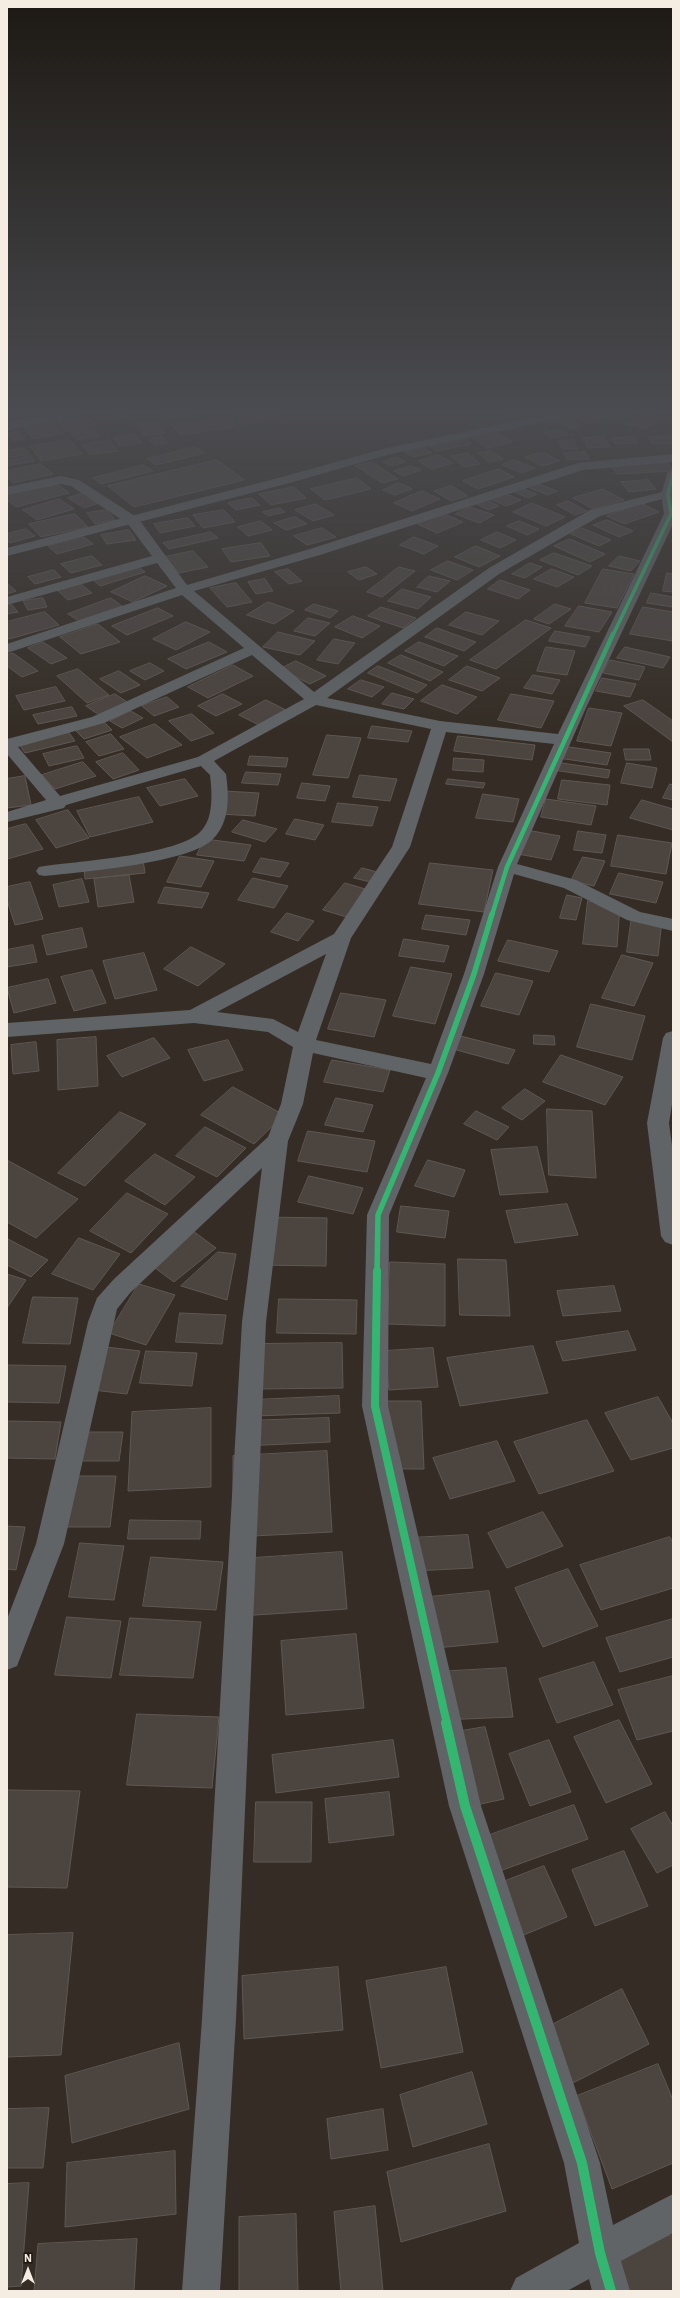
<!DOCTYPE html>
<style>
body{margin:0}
#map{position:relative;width:680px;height:2298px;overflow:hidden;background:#352d25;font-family:"IBM Plex Sans",sans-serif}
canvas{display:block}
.frame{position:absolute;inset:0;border:8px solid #f5ece2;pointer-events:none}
.north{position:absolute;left:8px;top:2250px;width:40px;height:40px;-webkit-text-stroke:3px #1e1710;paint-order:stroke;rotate:0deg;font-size:11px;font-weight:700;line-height:16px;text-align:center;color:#f5ece2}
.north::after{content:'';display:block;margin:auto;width:14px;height:18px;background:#f5ece2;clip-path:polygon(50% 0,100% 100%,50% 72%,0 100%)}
</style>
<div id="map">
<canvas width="680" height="2298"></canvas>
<div class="frame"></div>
<div class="north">N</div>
</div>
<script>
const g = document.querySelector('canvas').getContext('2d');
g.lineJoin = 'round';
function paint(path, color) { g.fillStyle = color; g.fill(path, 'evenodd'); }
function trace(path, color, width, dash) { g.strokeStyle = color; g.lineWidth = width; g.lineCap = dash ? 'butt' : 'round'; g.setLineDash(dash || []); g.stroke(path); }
const building = new Path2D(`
 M 7,414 L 43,414 L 7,419 Z
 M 111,414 L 127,414 L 129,416 L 114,418 Z
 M 160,414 L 186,414 L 187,415 L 164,418 Z
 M 249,414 L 279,414 L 283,419 L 243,424 L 236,415 Z
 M 506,414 L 532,414 L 510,417 Z
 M 576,414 L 596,414 L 607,417 L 591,424 L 569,416 Z
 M 605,414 L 628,414 L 620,418 Z
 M 644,414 L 648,414 L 664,418 L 645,429 L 627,424 Z
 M 230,417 L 238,427 L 180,435 L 172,425 Z
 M 563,417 L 582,426 L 572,429 L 552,420 Z
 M 91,418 L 96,426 L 65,431 L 59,422 Z
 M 156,421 L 165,433 L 145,436 L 135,424 Z
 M 54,422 L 64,434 L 33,439 L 23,427 Z
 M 93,429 L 99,436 L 76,440 L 70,432 Z
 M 560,430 L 567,435 L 550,438 L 544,433 Z
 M 18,431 L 26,438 L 14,441 L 7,434 Z
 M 498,433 L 513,442 L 487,448 L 473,438 Z
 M 135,434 L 141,443 L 119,446 L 113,437 Z
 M 162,436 L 168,443 L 155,445 L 149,439 Z
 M 673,436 L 673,444 L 652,444 L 648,437 Z
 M 604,437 L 610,447 L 588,448 L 582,438 Z
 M 635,437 L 638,443 L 615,444 L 612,438 Z
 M 465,439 L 472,444 L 436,451 L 430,446 Z
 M 70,440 L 82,454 L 41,461 L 30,446 Z
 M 109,440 L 118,451 L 90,455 L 82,445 Z
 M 573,440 L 578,449 L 563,449 L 558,441 Z
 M 196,447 L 205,453 L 156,465 L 147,459 Z
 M 24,448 L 30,454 L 7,458 L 7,451 Z
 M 424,448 L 432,453 L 413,457 L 405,452 Z
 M 491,451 L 503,459 L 489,462 L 478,453 Z
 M 543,452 L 560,461 L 542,466 L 525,457 Z
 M 585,452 L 590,459 L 568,460 L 563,453 Z
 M 468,453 L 480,464 L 463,467 L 451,456 Z
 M 438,455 L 453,463 L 432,469 L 418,461 Z
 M 30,456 L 34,461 L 7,466 L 7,461 Z
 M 397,457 L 405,462 L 391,466 L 383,462 Z
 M 217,460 L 244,480 L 134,507 L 108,486 Z
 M 514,460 L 535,468 L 522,473 L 502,465 Z
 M 372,462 L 398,479 L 382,483 L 356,466 Z
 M 668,463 L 673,471 L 617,474 L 611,467 Z
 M 41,464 L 53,474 L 13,483 L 7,477 L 7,471 Z
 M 144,465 L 153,471 L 101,484 L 93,478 Z
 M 412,466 L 421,470 L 403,476 L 394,471 Z
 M 499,469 L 514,477 L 478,489 L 463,481 Z
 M 357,478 L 371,489 L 325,500 L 311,489 Z
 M 648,480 L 656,489 L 629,492 L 621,482 Z
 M 56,483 L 69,493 L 16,507 L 7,500 L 7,495 Z
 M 399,483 L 412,489 L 395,495 L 383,490 Z
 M 536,483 L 557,491 L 548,495 L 528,487 Z
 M 452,486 L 468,496 L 451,501 L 434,491 Z
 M 516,486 L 537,494 L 528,498 L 508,489 Z
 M 294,487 L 306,498 L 271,505 L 259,494 Z
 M 603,489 L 624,500 L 593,509 L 573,498 Z
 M 422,491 L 440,499 L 412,511 L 394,503 Z
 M 86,492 L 102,502 L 84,508 L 68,498 Z
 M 504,493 L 521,500 L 506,506 L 490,499 Z
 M 252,498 L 260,505 L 236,510 L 228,503 Z
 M 59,499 L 74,509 L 37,520 L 23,510 Z
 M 485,499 L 499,506 L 488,510 L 475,503 Z
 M 568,501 L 587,511 L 575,515 L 557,505 Z
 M 532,503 L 565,517 L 546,526 L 513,512 Z
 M 641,503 L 659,512 L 624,524 L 607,516 Z
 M 316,504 L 334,515 L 313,521 L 295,510 Z
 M 470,507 L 494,515 L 479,523 L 456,514 Z
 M 280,508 L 285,512 L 268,516 L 263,512 Z
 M 107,510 L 115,520 L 95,524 L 87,513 Z
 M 224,510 L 235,522 L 203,528 L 193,515 Z
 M 435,510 L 463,522 L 437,533 L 409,520 Z
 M 75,514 L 88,527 L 41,537 L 29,524 Z
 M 295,517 L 307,524 L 286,530 L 274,523 Z
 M 188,518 L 195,526 L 160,533 L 154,524 Z
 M 607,520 L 633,531 L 619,537 L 593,525 Z
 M 261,521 L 272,530 L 248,536 L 238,527 Z
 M 519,521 L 539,529 L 527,535 L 507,526 Z
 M 322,528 L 336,537 L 307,545 L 294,536 Z
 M 582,528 L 611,540 L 599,546 L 571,534 Z
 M 26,529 L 35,536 L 10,543 L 7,540 L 7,534 Z
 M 129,530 L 136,540 L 107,544 L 101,535 Z
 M 211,532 L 218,538 L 169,549 L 163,543 Z
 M 497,532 L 516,540 L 500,548 L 481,540 Z
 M 84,537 L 93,544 L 57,554 L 48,546 Z
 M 414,537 L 438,546 L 424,554 L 400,545 Z
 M 570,539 L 605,554 L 590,562 L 554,546 Z
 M 261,543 L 270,556 L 231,562 L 222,549 Z
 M 476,546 L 500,556 L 479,567 L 455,557 Z
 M 193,551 L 208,567 L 179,573 L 165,557 Z
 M 554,553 L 592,566 L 578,575 L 540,560 Z
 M 92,556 L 102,565 L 71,573 L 61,564 Z
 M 619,556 L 640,561 L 631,571 L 609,566 Z
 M 448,561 L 473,570 L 457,580 L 431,570 Z
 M 530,563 L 542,567 L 525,578 L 512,574 Z
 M 137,566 L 145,572 L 100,586 L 92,579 Z
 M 366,567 L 377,574 L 359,580 L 348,572 Z
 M 399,567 L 415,571 L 382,597 L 367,592 Z
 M 288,569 L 302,581 L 289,584 L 275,572 Z
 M 552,569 L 574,577 L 557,587 L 534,579 Z
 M 603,569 L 634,574 L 617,608 L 585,603 Z
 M 54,570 L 61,577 L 35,584 L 28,577 Z
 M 667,573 L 673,574 L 673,592 L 663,591 Z
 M 145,576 L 167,586 L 133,602 L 111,592 Z
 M 429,576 L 450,581 L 437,592 L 417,587 Z
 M 265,579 L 273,591 L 256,594 L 248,582 Z
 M 500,580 L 530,590 L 518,599 L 488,589 Z
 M 7,583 L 16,591 L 7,594 Z
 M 236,583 L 252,602 L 227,607 L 210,588 Z
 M 81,584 L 92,593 L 68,600 L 58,591 Z
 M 402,589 L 431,597 L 418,609 L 388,601 Z
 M 651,593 L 673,597 L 673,607 L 647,603 Z
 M 43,598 L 47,607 L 28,610 L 23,601 Z
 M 111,598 L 122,606 L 79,621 L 68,614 Z
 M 268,602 L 294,611 L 274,624 L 247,615 Z
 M 11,604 L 18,612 L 7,614 L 7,605 Z
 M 314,604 L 338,611 L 330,618 L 305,610 Z
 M 555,604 L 571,609 L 549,624 L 534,619 Z
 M 579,606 L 612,612 L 599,632 L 565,626 Z
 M 381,607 L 416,618 L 403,628 L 368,616 Z
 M 643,607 L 673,612 L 673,641 L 630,634 Z
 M 158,608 L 173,616 L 127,635 L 112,626 Z
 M 45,612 L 59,625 L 9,639 L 7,637 L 7,622 Z
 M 466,612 L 499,621 L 482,635 L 449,625 Z
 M 353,616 L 380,626 L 362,638 L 335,627 Z
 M 308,618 L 330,623 L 315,636 L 294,631 Z
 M 526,620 L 551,628 L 496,669 L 470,660 Z
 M 186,622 L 210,632 L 176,650 L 153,639 Z
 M 98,624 L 120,642 L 81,654 L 60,637 Z
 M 437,628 L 476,642 L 464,651 L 425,637 Z
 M 555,631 L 590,637 L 585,647 L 549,641 Z
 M 278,632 L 315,641 L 300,655 L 263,647 Z
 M 334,639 L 355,643 L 338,664 L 317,660 Z
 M 43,642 L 67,658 L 51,664 L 28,648 Z
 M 209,642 L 227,652 L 186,669 L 168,659 Z
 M 419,642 L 458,656 L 444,666 L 405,651 Z
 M 546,647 L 575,651 L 567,675 L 537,671 Z
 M 625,647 L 670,657 L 663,668 L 617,658 Z
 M 13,653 L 38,671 L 22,677 L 7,666 L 7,655 Z
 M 401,655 L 443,672 L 430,681 L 388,663 Z
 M 610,660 L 645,667 L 639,680 L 603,673 Z
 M 296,661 L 326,676 L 310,684 L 280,669 Z
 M 150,663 L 164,671 L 145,680 L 130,671 Z
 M 233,665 L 253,676 L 208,698 L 188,687 Z
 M 378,666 L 427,685 L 417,693 L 368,673 Z
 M 467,666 L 500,678 L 482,691 L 449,680 Z
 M 78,669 L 109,695 L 87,703 L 57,676 Z
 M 119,671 L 140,685 L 121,693 L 100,679 Z
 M 533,675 L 560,680 L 552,694 L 524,688 Z
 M 602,678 L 636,684 L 630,697 L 596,691 Z
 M 361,680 L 384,687 L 372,697 L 348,689 Z
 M 442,685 L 477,697 L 457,714 L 421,701 Z
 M 56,687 L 65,701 L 24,710 L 16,696 Z
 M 392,693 L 414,699 L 404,709 L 382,704 Z
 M 115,694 L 130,704 L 102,717 L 86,706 Z
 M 223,694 L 242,704 L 216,716 L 198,706 Z
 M 511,694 L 554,701 L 541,728 L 498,720 Z
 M 167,697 L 179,707 L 154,716 L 142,706 Z
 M 266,700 L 290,712 L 263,727 L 239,715 Z
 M 643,700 L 673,721 L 673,742 L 624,706 Z
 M 72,707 L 77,716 L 38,724 L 33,715 Z
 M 589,708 L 622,713 L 611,746 L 577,741 Z
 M 131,711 L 143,718 L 122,728 L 110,721 Z
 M 192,714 L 214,733 L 191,741 L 169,721 Z
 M 103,721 L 112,730 L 84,739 L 75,730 Z
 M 155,724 L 182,745 L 147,758 L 120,737 Z
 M 372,726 L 412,731 L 408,742 L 368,738 Z
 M 68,731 L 75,741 L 25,753 L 19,744 Z
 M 111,734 L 124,749 L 99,756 L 86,742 Z
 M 327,735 L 361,738 L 348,778 L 313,775 Z
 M 458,736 L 535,745 L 532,760 L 454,751 Z
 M 77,746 L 84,758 L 49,766 L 43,754 Z
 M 562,746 L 611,753 L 607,765 L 558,758 Z
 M 624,749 L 649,749 L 651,760 L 626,760 Z
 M 123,753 L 139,770 L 113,779 L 96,762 Z
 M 250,756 L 288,758 L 286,767 L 248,765 Z
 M 454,758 L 484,760 L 483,772 L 453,770 Z
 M 548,761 L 610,770 L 608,778 L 546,769 Z
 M 83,762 L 96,776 L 55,789 L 42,775 Z
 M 627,763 L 657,768 L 652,788 L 621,783 Z
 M 246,772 L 281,774 L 278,785 L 242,783 Z
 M 360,775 L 397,779 L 390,801 L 353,797 Z
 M 25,776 L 31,805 L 7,808 L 7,779 Z
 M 185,779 L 198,796 L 160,806 L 147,788 Z
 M 448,779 L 485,783 L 483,788 L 446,784 Z
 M 562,780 L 610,785 L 607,805 L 558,799 Z
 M 302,783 L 330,786 L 325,801 L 297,798 Z
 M 670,784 L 673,785 L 673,800 L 663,798 Z
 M 224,791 L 259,793 L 255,816 L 219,814 Z
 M 483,794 L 519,799 L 513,822 L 476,818 Z
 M 139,797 L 153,822 L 90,837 L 77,811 Z
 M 546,799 L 596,806 L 591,825 L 541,817 Z
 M 642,800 L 673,809 L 673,830 L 630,818 Z
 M 338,803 L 378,807 L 372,826 L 332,822 Z
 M 68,810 L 89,838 L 56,848 L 36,820 Z
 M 295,819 L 324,825 L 315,840 L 286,834 Z
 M 243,820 L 277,829 L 265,842 L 232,832 Z
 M 26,824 L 43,849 L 7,859 L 7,829 Z
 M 521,829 L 560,836 L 551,860 L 512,853 Z
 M 578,831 L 606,835 L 602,853 L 574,850 Z
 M 618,835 L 672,843 L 666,874 L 611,866 Z
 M 205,839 L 251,845 L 244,861 L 197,855 Z
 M 180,856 L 214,861 L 201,887 L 167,882 Z
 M 583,857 L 605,861 L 594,886 L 571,881 Z
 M 261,858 L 289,863 L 280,877 L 253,872 Z
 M 143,860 L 145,873 L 85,879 L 84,866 Z
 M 430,863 L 493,870 L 484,912 L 419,904 Z
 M 362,868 L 381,873 L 374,883 L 354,878 Z
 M 619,873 L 663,882 L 656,903 L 610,894 Z
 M 129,875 L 134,902 L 98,907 L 94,879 Z
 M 253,878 L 288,886 L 274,908 L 238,900 Z
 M 82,879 L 89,902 L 59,907 L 53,885 Z
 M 30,882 L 43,919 L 15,925 L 7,900 L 7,887 Z
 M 345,883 L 372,891 L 350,918 L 323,910 Z
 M 165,887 L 209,893 L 202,908 L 158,903 Z
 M 567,895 L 582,898 L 576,920 L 560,918 Z
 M 588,901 L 620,905 L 617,947 L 583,944 Z
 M 287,913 L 314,921 L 298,941 L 271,932 Z
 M 426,915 L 470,920 L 466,935 L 422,929 Z
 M 632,916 L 662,920 L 658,956 L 627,952 Z
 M 82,928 L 87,947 L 47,955 L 42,936 Z
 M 404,939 L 449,946 L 444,962 L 399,956 Z
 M 508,940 L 558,951 L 549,972 L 498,961 Z
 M 33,945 L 37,962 L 7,967 L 7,950 Z
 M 191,947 L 225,964 L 198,986 L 164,969 Z
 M 144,953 L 157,990 L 115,999 L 103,961 Z
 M 622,955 L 653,963 L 634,1006 L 602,998 Z
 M 411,967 L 452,974 L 435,1024 L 393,1016 Z
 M 92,970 L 106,1003 L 74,1011 L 61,977 Z
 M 496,973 L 533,981 L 519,1015 L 481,1006 Z
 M 48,979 L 56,1003 L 14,1013 L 7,988 Z
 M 341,993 L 386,1000 L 374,1037 L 328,1029 Z
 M 591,1004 L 645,1016 L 632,1060 L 577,1047 Z
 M 449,1033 L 515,1050 L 508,1064 L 442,1046 Z
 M 534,1035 L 554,1036 L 555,1045 L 534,1044 Z
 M 96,1037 L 98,1086 L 58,1090 L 57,1040 Z
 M 154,1038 L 170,1058 L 122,1077 L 107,1056 Z
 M 228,1040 L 243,1070 L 204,1081 L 188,1050 Z
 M 36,1042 L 39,1071 L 13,1074 L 11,1045 Z
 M 561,1055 L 623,1077 L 605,1105 L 543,1082 Z
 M 332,1060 L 390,1070 L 383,1092 L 324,1082 Z
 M 233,1087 L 284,1115 L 254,1144 L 201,1115 Z
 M 525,1089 L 545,1101 L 522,1120 L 502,1108 Z
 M 336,1098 L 373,1105 L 363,1132 L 325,1125 Z
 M 547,1109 L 592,1111 L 596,1178 L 549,1175 Z
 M 476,1111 L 509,1127 L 497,1140 L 464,1124 Z
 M 120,1112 L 146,1124 L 85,1186 L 58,1173 Z
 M 205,1127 L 246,1148 L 217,1177 L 176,1156 Z
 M 308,1131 L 375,1141 L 367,1172 L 298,1161 Z
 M 537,1147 L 548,1192 L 500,1195 L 491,1150 Z
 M 155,1154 L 195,1177 L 165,1205 L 125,1181 Z
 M 7,1160 L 78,1199 L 36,1238 L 7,1222 Z
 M 428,1160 L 465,1170 L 454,1197 L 415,1186 Z
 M 309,1176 L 363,1188 L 353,1214 L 298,1202 Z
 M 127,1193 L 168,1214 L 131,1253 L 90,1231 Z
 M 567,1204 L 578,1235 L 515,1243 L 506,1211 Z
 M 401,1206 L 449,1211 L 445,1238 L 397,1232 Z
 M 265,1217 L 327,1218 L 326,1266 L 261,1265 Z
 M 189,1228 L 216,1248 L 174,1282 L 147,1262 Z
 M 79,1238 L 120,1254 L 93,1290 L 52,1274 Z
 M 8,1239 L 48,1260 L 31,1277 L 7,1265 Z
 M 218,1252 L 236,1254 L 227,1300 L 181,1286 Z
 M 458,1259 L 506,1260 L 510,1316 L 460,1315 Z
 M 390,1262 L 445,1264 L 445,1326 L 388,1324 Z
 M 7,1274 L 26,1280 L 7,1308 Z
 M 139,1284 L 175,1295 L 146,1345 L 109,1333 Z
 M 614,1286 L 621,1311 L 563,1316 L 557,1291 Z
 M 33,1297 L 78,1298 L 70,1344 L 23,1343 Z
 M 279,1299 L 357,1300 L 356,1334 L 277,1333 Z
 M 180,1313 L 226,1315 L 222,1344 L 176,1342 Z
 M 628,1331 L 636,1350 L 563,1361 L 556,1342 Z
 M 342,1343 L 343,1388 L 257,1389 L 258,1344 Z
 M 533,1346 L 548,1393 L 460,1406 L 447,1358 Z
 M 106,1347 L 140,1351 L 127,1394 L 93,1390 Z
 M 433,1348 L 438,1387 L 389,1390 L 385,1351 Z
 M 146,1351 L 197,1353 L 192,1386 L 140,1383 Z
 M 7,1365 L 66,1366 L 59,1403 L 7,1402 Z
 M 339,1396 L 340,1413 L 254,1416 L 254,1400 Z
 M 658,1397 L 673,1423 L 673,1448 L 631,1460 L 605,1413 Z
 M 388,1401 L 421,1401 L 424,1469 L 390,1469 Z
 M 211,1408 L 211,1487 L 128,1491 L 132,1412 Z
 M 329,1418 L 330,1442 L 243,1446 L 243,1421 Z
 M 587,1420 L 614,1471 L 539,1494 L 514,1442 Z
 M 7,1421 L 61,1422 L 55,1459 L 7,1458 Z
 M 86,1432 L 123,1432 L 119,1461 L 82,1461 Z
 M 497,1441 L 515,1481 L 450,1499 L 433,1458 Z
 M 327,1451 L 332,1532 L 233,1537 L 233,1456 Z
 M 60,1476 L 116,1476 L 110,1527 L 52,1527 Z
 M 543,1512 L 563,1546 L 507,1568 L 488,1533 Z
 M 130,1520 L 201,1521 L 200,1539 L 128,1539 Z
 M 7,1526 L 25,1527 L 16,1570 L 7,1569 Z
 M 468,1535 L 473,1568 L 413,1571 L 409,1538 Z
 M 670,1537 L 673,1543 L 673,1588 L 601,1610 L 580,1565 Z
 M 80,1543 L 124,1546 L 114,1600 L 69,1597 Z
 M 342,1552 L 347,1609 L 240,1616 L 239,1559 Z
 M 151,1557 L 223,1562 L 216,1610 L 143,1606 Z
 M 568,1569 L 598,1626 L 543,1647 L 515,1588 Z
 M 489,1591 L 498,1642 L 426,1649 L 419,1598 Z
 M 67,1617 L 121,1621 L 111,1678 L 55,1675 Z
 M 130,1618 L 201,1622 L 193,1678 L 120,1675 Z
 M 673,1619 L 673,1657 L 620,1672 L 606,1638 Z
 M 356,1634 L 364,1708 L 286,1715 L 281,1641 Z
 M 594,1662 L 613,1705 L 557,1723 L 539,1679 Z
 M 506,1668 L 513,1717 L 440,1720 L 435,1672 Z
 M 673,1676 L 673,1731 L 637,1740 L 618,1690 Z
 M 137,1714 L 219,1717 L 212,1788 L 127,1785 Z
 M 619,1720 L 652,1784 L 606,1803 L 574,1737 Z
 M 485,1727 L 504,1799 L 462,1808 L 444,1734 Z
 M 393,1740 L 399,1777 L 276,1793 L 272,1755 Z
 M 549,1740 L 571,1792 L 530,1806 L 509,1754 Z
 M 7,1790 L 80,1791 L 67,1888 L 7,1887 Z
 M 389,1792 L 394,1835 L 329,1843 L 325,1799 Z
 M 256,1802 L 312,1802 L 311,1862 L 254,1862 Z
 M 574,1805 L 588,1839 L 486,1876 L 473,1841 Z
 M 665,1812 L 673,1826 L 673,1865 L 657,1873 L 631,1829 Z
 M 624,1851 L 648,1906 L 595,1926 L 572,1870 Z
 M 544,1866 L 567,1917 L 507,1942 L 485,1889 Z
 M 73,1933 L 61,2055 L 7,2057 L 7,1935 Z
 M 338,1967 L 343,2030 L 244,2039 L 242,1976 Z
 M 446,1967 L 463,2052 L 381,2068 L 366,1981 Z
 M 622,1989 L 649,2044 L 569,2085 L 544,2029 Z
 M 179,2043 L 189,2109 L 72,2143 L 65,2076 Z
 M 658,2064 L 673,2100 L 673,2163 L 612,2189 L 577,2096 Z
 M 472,2072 L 487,2124 L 413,2147 L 400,2095 Z
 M 49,2108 L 43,2168 L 7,2168 L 7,2109 Z
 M 383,2109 L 388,2150 L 331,2159 L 327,2119 Z
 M 489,2144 L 506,2211 L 401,2242 L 387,2172 Z
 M 175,2151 L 176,2214 L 65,2227 L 67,2163 Z
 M 29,2183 L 21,2286 L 7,2287 L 7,2184 Z
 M 375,2206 L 383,2291 L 341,2291 L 334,2212 Z
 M 296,2214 L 298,2291 L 239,2291 L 239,2217 Z
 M 673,2235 L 673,2291 L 626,2291 L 615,2251 Z
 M 137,2239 L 134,2291 L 34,2291 L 38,2244 Z`);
const minor = new Path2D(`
 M 673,454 L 673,462 L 583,470 L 320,555 L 194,591 L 314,692 L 489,568 L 590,510 L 662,492 L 667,473 L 673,469 L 673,524 L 585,710 L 517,864 L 576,880 L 640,912 L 673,919 L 673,931 L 627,920 L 564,888 L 514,874 L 484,974 L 448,1073 L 389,1215 L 388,1406 L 481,1806 L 600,2163 L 613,2225 L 673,2194 L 673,2233 L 621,2261 L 630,2291 L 592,2291 L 589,2279 L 567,2291 L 510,2291 L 516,2278 L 579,2243 L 564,2163 L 449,1806 L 362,1406 L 367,1215 L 426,1078 L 313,1053 L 303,1104 L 288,1141 L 266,1322 L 236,2019 L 220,2291 L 182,2291 L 202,2019 L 242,1322 L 262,1168 L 130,1293 L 117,1309 L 64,1544 L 17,1666 L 7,1670 L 7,1619 L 36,1544 L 88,1322 L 97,1298 L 114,1279 L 268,1137 L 281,1104 L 293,1047 L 268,1032 L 194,1023 L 7,1037 L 7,1023 L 190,1010 L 334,934 L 392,847 L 431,729 L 316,705 L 214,761 L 226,774 C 229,796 230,821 214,838 C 193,863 80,872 45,876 L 39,875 L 36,871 L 39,867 L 45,866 C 79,861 180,855 201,831 C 214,818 212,792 210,775 L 201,766 L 66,805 L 64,808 L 7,822 L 7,812 L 46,800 L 7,754 L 7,739 L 92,717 L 244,648 L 182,595 L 7,653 L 7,644 L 176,588 L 157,563 L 7,605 L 7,597 L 152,556 L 128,524 L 71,486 L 61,484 L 7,495 L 7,487 L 61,476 L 79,480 L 138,518 L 187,585 L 310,549 L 578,463 ZM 662,499 L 664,514 L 558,734 L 440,721 L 327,698 L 499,574 L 600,516 ZM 252,655 L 304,699 L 198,757 L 60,796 L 18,747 L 104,723 ZM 446,732 L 554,744 L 498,867 L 464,974 L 431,1064 L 316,1040 L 351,938 L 410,847 ZM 326,954 L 298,1032 L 273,1019 L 217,1012 Z
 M 673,1031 L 673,1098 L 669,1123 L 673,1153 L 673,1245 L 665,1242 L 661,1236 L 647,1123 L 663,1038 L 666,1033 Z`);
const tertiary = new Path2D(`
 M 550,414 L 571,414 L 565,417 L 387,455 L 286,484 L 7,556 L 7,548 L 278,478 L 387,448 Z`);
const primary = new Path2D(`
 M 58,414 L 82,414 L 76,417 L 7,430 L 7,422 Z`);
const cyclewayFar4 = new Path2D(`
 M 613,635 L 671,514 L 668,494 L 673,473`);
const cyclewayFar3 = new Path2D(`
 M 492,915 L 507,867 L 613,634`);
const cyclewayFar2 = new Path2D(`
 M 377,1272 L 378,1215 L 438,1073 L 474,974 L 492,914`);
const cyclewayFar1 = new Path2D(`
 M 377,1271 L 375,1406 L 447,1724`);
const cycleway = new Path2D(`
 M 446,1723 L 465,1806 L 582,2163 L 600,2253 L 611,2291`);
paint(building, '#4c443f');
trace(building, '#5f5752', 1);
paint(minor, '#606466');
paint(tertiary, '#606466');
paint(primary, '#616464');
trace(cyclewayFar4, '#33b770', 3.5);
trace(cyclewayFar3, '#33b770', 4.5);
trace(cyclewayFar2, '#33b770', 5.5);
trace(cyclewayFar1, '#33b770', 8);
trace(cycleway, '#33b770', 10);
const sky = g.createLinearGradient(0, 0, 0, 735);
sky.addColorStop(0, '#1d1914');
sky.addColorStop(0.56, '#4b4c51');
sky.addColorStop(1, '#4b4c5100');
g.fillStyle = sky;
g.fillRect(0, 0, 680, 735);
</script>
